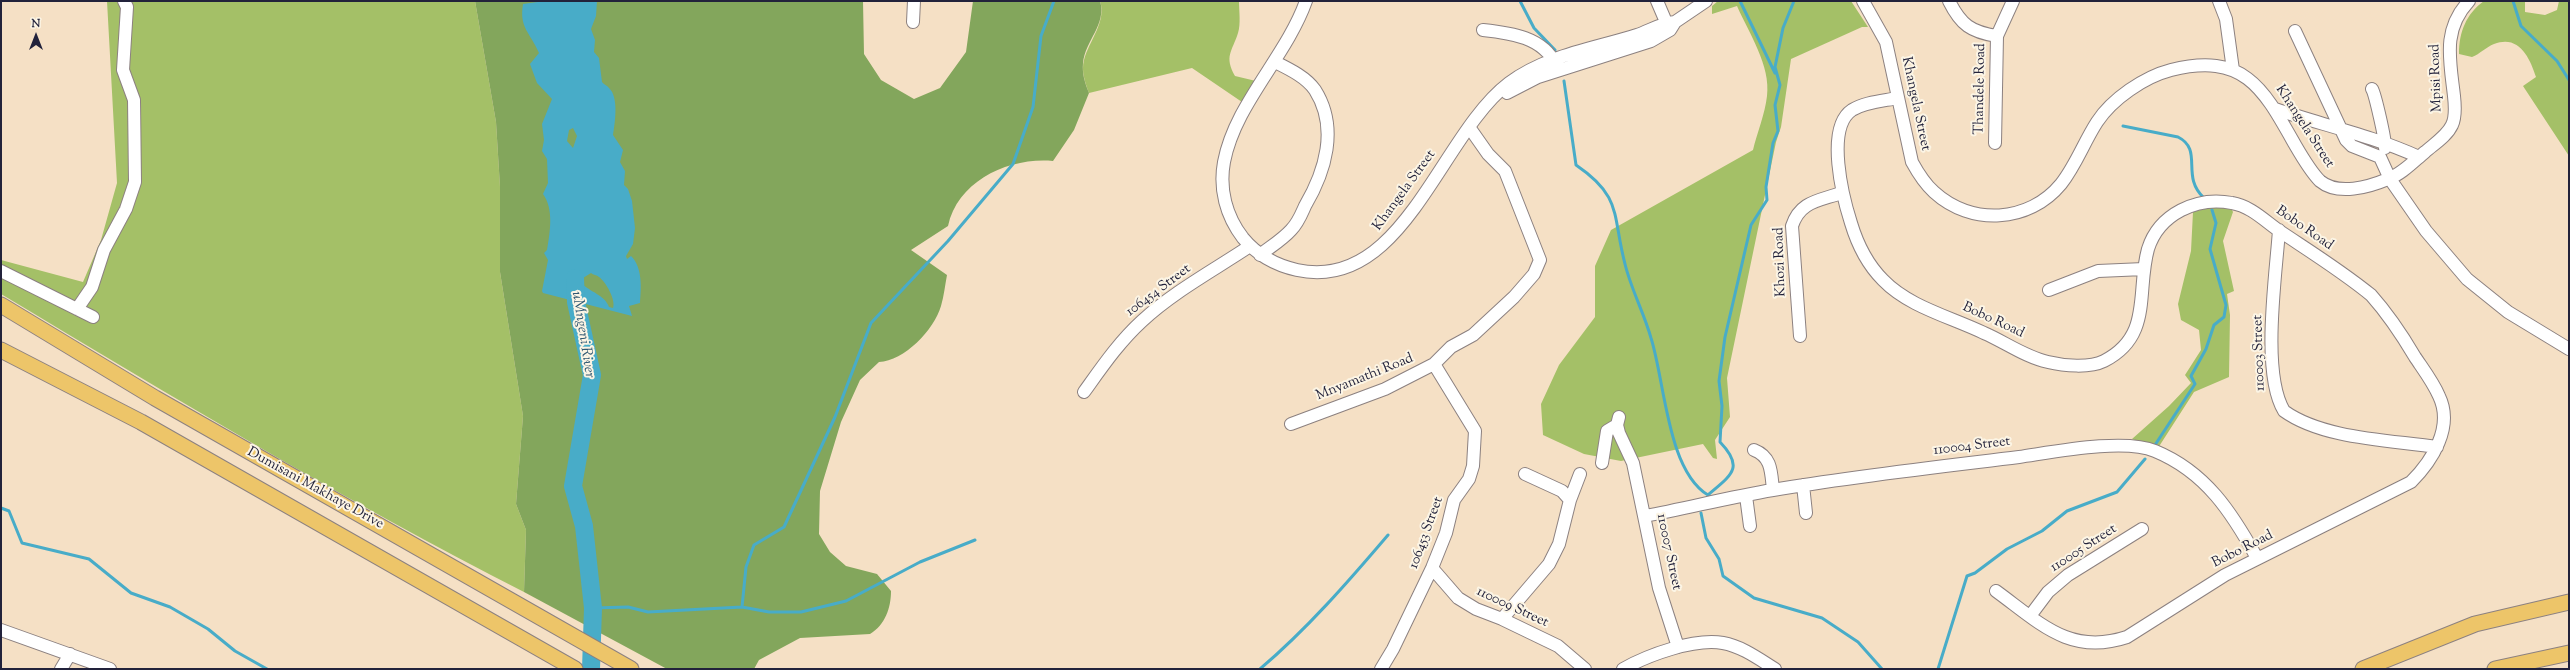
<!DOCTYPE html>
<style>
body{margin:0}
#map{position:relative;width:2570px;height:670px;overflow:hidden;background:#f5e0c5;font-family:"Sorts Mill Goudy",serif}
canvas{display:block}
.frame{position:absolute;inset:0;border:2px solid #22223b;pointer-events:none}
.north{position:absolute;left:16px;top:16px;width:40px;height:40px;-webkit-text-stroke:3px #fcf5e5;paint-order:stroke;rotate:0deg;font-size:11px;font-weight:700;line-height:16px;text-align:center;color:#22223b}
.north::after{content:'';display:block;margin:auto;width:14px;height:18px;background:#22223b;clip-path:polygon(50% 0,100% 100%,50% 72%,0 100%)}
</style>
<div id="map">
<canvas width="2570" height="670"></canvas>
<div class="frame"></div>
<div class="north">N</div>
</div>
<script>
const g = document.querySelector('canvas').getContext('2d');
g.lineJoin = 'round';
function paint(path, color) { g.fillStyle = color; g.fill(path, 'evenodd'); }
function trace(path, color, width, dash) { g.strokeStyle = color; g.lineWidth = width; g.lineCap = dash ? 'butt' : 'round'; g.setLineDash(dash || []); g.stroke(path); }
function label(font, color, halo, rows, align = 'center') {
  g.font = font + ' "Sorts Mill Goudy",serif'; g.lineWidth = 4; g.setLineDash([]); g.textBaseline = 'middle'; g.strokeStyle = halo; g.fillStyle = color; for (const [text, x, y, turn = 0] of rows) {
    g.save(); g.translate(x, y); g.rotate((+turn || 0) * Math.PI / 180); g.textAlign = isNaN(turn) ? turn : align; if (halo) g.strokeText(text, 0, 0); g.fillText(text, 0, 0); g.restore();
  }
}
const green = new Path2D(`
 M 107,1 L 475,1 L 496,122 L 500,187 L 500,272 L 523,416 L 516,504 L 526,530 L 524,592 C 345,501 173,397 1,294 L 1,260 L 83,282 L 101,240 L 117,183 Z
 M 1100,1 L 1239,1 C 1239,11 1241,24 1238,33 C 1232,52 1224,56 1235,76 L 1256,81 L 1242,102 L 1192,68 L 1089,93 C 1085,82 1081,71 1084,60 C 1089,41 1107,21 1100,1 Z
 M 1718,1 L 1851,1 L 1868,27 L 1862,27 L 1791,59 L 1781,127 L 1776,142 L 1727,378 L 1730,417 L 1715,440 L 1717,459 L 1713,458 L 1703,444 L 1621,461 L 1584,454 L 1543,435 L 1541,404 L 1559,365 L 1595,317 L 1595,266 L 1611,230 L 1753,150 C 1757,133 1765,114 1767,96 C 1771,66 1749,33 1737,6 L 1712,14 L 1712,6 Z
 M 2484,1 L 2525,1 L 2525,12 L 2545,15 L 2557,10 L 2559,1 L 2569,1 L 2569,156 L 2523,86 L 2536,77 C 2530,58 2519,34 2494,44 C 2486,47 2480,54 2472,57 L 2459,54 C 2459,32 2466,14 2484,1 Z
 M 2208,208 L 2231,208 L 2233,212 L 2223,241 L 2234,291 L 2227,294 L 2230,315 L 2229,377 L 2194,392 L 2158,448 L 2132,439 L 2169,406 L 2191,383 L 2185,375 L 2201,350 L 2199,330 L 2181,320 L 2178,304 L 2191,251 L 2193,212 Z`);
const forest = new Path2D(`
 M 475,1 L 863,1 L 864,54 L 881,80 L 914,99 L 940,88 L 966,52 L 973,1 L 1100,1 C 1107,24 1085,41 1083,63 C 1082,74 1085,83 1089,93 L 1074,130 L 1053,161 C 1010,157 958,180 948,226 L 911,250 L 947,275 C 945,285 944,296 941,306 C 934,330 904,361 879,362 L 860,380 L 841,422 L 820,491 L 819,534 L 830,552 L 846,566 L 877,574 L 891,591 C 891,608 885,625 870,634 L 800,638 L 759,660 L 754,669 L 667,669 L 524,592 L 526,530 L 516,504 L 523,416 L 500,272 L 500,187 L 496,122 Z`);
const water = new Path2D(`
 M 545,1 L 597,1 L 596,16 L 591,29 L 595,40 L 594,52 L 599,58 L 602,82 C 604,85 607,85 609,88 C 619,97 615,123 613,135 L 623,150 L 620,162 L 625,171 L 624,185 L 628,189 L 632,201 L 635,228 L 633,244 L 626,256 L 627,259 L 631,256 C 643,268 641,288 640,303 L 629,306 L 632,316 L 543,293 L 542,291 L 548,260 L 544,253 L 547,250 C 550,232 554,209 543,194 L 548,183 L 547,159 L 542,151 L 544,140 L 542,124 L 552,99 L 537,83 L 530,64 L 539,53 C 530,32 519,28 523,4 ZM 573,128 L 577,136 L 573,148 L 567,141 L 569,130 ZM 591,273 C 593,275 597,275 599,277 C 606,282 616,300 613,308 L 609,307 C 605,295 590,292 581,283 L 583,278 Z`);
const stream = new Path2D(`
 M 1520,1 L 1534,28 L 1555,50
 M 1740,1 L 1775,73
 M 2513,1 L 2521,26 L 2557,61 L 2569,80
 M 1564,81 L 1576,165 C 1623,197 1612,215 1625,264 C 1631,289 1644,313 1651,338 C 1665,382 1667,470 1708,495 C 1731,475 1745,468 1720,442 L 1722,406 L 1719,381 L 1725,337 L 1751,225 L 1767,200 L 1766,187 L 1773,143 L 1778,131 L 1775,105 L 1780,85 L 1775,67 L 1783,28 L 1794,1
 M 2123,126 L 2178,137 C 2204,150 2180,176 2204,198
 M 2155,445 L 2195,384 L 2191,376 L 2206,349 L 2214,325 L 2224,317 L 2226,305 L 2210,249 L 2216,223 L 2212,210
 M 1,508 L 9,511 L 22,543 L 89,559 L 131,593 L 170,607 L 208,629 L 235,651 L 267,669
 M 1701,513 L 1706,538 L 1719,559 L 1723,576 L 1754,598 L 1822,618 L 1858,642 L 1882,669
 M 742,607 L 746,567 L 754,545 L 784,527 L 835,417 L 871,323 L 948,241 L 1013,164 L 1033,107 L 1041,36 L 1054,1
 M 593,608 L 628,607 L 648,612 L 742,607 L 769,612 L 801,612 L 846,601 L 920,562 L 975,540
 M 1260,669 C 1307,629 1348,582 1388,535
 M 1938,669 L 1967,576 L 1975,573 L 2007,549 L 2042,531 L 2067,511 L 2117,492 L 2145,459`);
const river = new Path2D(`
 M 575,278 L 576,302 L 592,375 L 573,486 L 584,526 L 593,608 L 591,669`);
const minor = new Path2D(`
 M 1306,1 C 1286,57 1235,104 1224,162 C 1219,189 1226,216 1243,238 C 1257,255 1275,265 1297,270 C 1403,293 1440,135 1509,83 C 1547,55 1593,49 1637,35 C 1649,31 1661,23 1675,22
 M 1657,1 L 1669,29
 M 1863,1 L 1886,42 L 1912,162 C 1918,173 1925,184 1934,192 C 1971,226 2029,223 2061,184 C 2076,165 2084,142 2097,122 C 2112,99 2144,77 2171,70 C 2244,52 2263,88 2294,143 C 2301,155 2310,171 2320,181 C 2338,196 2369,187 2388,179 C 2402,174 2414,161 2425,152 C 2434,144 2447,136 2452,125 C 2456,117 2455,105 2454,96 C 2450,60 2442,30 2469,1
 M 1949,1 C 1961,25 1971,32 1997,36
 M 2219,1 L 2226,19 L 2233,70
 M 913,22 L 914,1
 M 1483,30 C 1511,33 1543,37 1556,65
 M 2295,31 L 2346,140 L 2352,146 L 2380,157 L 2390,179 L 2426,231 L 2467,279 L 2508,312 L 2569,349
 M 2372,89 C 2375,94 2386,141 2385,148
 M 1507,93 L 1538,77 L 1651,41 L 1670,30 L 1675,22 L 1706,1
 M 1898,98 C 1883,101 1865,102 1852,110 C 1825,128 1843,198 1851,223 C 1857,243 1868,265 1883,280 C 1909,307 1951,317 1984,333 C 2005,342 2025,357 2048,362 C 2064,366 2090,368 2104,361 C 2153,336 2136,292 2148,249 C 2159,214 2197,196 2232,203 C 2251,206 2266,222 2281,232 C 2311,252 2343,272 2371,295 C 2388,314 2402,335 2415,357 C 2423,369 2433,382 2439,396 C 2454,427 2432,461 2411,482 L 2225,575 L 2127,637 C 2070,656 2040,623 1996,591
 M 2275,109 C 2323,125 2373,136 2419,157
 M 1995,143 L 1997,36 L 2013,1
 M 2279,230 C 2276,275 2261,373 2284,411 C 2323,439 2390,440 2437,447
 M 1260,255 C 1270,247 1282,240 1291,230 C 1298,223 1301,215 1305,206 C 1325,172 1339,128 1315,90 C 1306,77 1289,69 1275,62
 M 1,271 L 93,317
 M 2049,290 L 2098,271 L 2144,269
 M 77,309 L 92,287 L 104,250 L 126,209 L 135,182 L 134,100 L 123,70 L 127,7 L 124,1
 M 1800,336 L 1792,226 C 1800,201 1819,201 1841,193
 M 1084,392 C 1102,367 1119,342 1142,321 C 1173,292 1214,270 1250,246
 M 1619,417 L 1617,425 L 1619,433 L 1633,463 L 1659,588 L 1678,647
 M 1291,424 L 1385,389 L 1434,364 L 1451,347 L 1473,335 L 1514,297 L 1534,274 L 1540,260 L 1505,171 L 1488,154 L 1469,127
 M 1754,450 C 1772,457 1771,472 1773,490
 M 1602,463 L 1607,431 L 1617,425
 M 1803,485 L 1806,513
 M 1746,496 L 1750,526
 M 1570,500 L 1580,474
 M 1645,516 C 1688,508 1730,497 1773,490 C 1855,476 1937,467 2019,457 C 2054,452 2124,438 2155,451 C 2206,472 2232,513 2257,558
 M 1432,568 L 1458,598 L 1476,609 L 1502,619 L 1558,646 L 1585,669
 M 2030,616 L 2048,592 L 2068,575 L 2142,529
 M 1502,619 L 1549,564 L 1559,544 L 1570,500 L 1562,491 L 1525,474
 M 1,630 L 110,669
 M 61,669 L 70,654
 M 1381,669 L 1393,649 L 1432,568 L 1446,533 L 1454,500 L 1469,479 L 1473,466 L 1475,431 L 1434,364
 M 1623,669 C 1648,655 1694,638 1723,643 C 1741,646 1759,659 1775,669`);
const major = new Path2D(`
 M 1,305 L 155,398 L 631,669
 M 1,350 L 141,422 L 575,669
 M 2363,669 L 2475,624 L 2569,602
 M 2495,669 L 2569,653`);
const streetNames = [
 ["Mpisi Road",2437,78,-92],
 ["Thandele Road",1981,89,-89],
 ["Khangela Street",1915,104,78],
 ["Khangela Street",2304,127,57],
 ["Khangela Street",1405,191,-54],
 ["Bobo Road",2304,229,35],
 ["Khozi Road",1781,262,-92],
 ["106454 Street",1159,291,-37],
 ["Bobo Road",1993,321,25],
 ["110003 Street",2260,353,-92],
 ["Mnyamathi Road",1365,378,-22],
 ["110004 Street",1972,447,-7],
 ["Dumisani Makhaye Drive",315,489,29],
 ["106453 Street",1427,533,-70],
 ["110005 Street",2084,549,-33],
 ["Bobo Road",2243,550,-27],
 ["110007 Street",1668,552,78],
 ["110009 Street",1512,608,25]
];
const waterNames = [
 ["uMngeni River",582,335,81]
];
paint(green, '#a4c067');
paint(forest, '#83a65c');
paint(water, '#48acc8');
trace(stream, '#48acc8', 3);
trace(river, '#48acc8', 18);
trace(minor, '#8c8180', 14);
trace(major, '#8c8180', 17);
trace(minor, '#fff', 12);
trace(major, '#edc569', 15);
label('14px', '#22223b', '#fcf5e5', streetNames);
label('italic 15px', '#315973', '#fcf5e5', waterNames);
</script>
